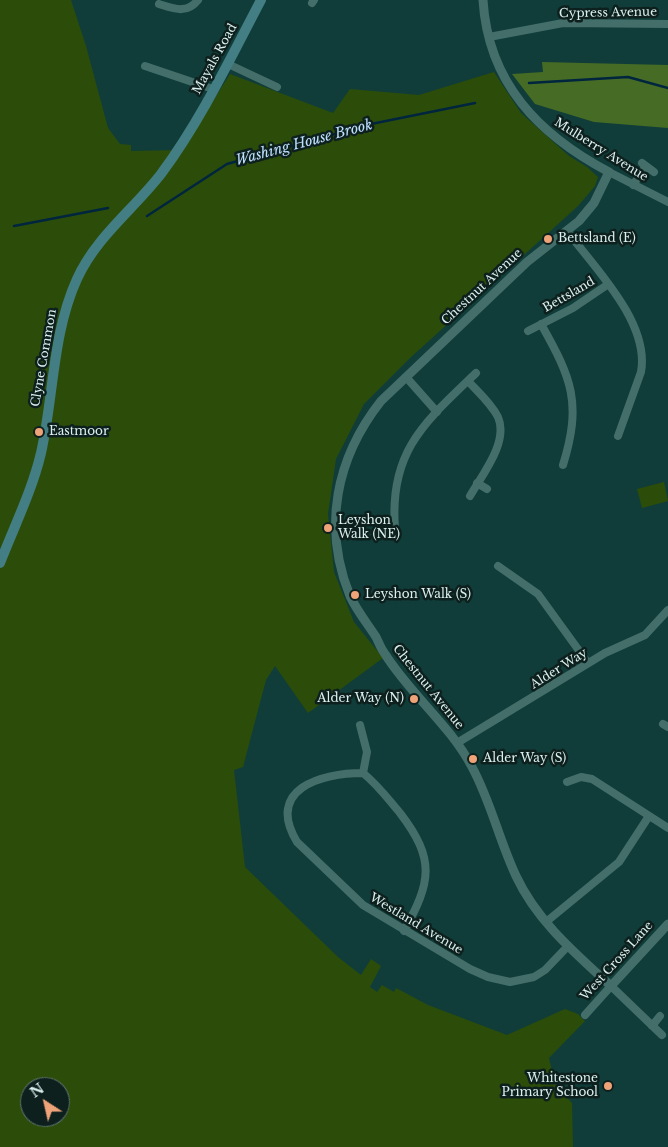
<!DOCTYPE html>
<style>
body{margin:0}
#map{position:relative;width:668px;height:1147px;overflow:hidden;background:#103d39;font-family:"Libre Baskerville",serif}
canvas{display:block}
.north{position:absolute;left:20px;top:1077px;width:50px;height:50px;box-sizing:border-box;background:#0e201e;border:1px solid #607472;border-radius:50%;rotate:325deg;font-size:14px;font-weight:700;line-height:20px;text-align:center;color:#dbf1ef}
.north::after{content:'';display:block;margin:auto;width:18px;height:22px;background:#efa378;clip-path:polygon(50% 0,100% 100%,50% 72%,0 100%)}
</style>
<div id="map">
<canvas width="668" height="1147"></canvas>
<div class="north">N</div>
</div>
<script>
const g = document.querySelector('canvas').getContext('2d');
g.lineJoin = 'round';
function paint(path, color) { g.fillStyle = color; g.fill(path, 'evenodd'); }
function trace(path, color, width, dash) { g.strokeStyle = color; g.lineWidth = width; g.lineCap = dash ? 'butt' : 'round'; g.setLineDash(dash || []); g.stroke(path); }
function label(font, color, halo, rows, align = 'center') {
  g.font = font + ' "Libre Baskerville",serif'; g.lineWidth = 5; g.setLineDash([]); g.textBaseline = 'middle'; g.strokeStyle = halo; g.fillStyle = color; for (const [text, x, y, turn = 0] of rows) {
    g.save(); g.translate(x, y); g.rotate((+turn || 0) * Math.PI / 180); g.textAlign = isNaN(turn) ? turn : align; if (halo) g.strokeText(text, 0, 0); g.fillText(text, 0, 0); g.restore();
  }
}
const green = new Path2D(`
 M 0,0 L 71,0 L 86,46 L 108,128 L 120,144 L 131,145 L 131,151 L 182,150 L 230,74 L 333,113 L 350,89 L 419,95 L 494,72 L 521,113 L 569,156 L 587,167 L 598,177 L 595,186 L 578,206 L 410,358 L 364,404 L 336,459 L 328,514 L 334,572 L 354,622 L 383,658 L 308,713 L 275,666 L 266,680 L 243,767 L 234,770 L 245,867 L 338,957 L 361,975 L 371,959 L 381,966 L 370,987 L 377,992 L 382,985 L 394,992 L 396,988 L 428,1005 L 507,1035 L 565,1009 L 578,1014 L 585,1021 L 549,1058 L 555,1084 L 572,1103 L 573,1147 L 0,1147 ZM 30,1087 L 60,1087 L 60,1117 L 30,1117 Z
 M 664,482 L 668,501 L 642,508 L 637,489 Z`);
const forest = new Path2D(`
 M 542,62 L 668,65 L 668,128 L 594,122 L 535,104 L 512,74 L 543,72 Z`);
const stream = new Path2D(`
 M 529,83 L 628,77 L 668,88
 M 147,216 L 227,164 L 371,124 L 475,103
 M 14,226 L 108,208`);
const minor = new Path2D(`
 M 312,3 L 314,0
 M 159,4 C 175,9 187,14 198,0
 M 489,37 L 563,23 L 668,24
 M 228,64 L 277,87
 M 145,66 L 213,89
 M 642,163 L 654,172
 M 609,172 L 668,202
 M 633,185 L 646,166
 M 567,231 C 595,268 650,323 641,372 L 618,436
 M 541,324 C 572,379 582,403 563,465
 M 528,331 L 573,308 L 607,285
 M 406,377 L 437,412
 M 468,381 C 478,392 491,403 498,417 C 509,442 482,475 470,496
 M 477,483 L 487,489
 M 395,528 C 389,451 425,422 476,373
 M 498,566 L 538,594 L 588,663
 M 663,724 L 668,727
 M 360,725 L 367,752 L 363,773 C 378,785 388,799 400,813 C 436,860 431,882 404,931
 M 457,743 L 605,653 L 645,635 L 668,610
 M 363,773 C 321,773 265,789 297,842 L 363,905 L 470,969 L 488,977 L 510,982 L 534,977 L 545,970 L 568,946
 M 567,782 L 581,777 L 592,779 L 668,828
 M 546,922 L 619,862 L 649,816
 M 585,1015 L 611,986 L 662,1035
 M 652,1026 L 660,1016`);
const tertiary = new Path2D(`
 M 483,0 C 488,83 539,135 609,172 L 594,203 L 579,221 L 527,262 L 381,401 C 336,458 322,527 350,596 C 357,611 367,623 376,637 C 379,643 381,649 385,654 C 410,694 450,725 472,767 C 491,802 499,840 516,876 C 537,921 575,953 611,986 L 668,924`);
const secondary = new Path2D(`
 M 0,563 C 14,527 32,491 41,453 C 54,396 52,334 77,279 C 96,237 133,210 161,174 C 201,120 230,59 261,0`);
const markers = [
 [548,239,5,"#efa378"],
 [39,432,5,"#efa378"],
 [328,528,5,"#efa378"],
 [355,595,5,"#efa378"],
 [414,699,5,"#efa378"],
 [473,759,5,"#efa378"],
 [608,1086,5,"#efa378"]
];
const streetNames = [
 ["Cypress Avenue",608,13,-1],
 ["Mayals Road",215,59,-61],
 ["Mulberry Avenue",601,150,32],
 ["Chestnut Avenue",482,287,-43],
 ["Bettsland",569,295,-30],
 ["Clyne Common",44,358,-80],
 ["Alder Way",559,669,-32],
 ["Chestnut Avenue",428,687,51],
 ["Westland Avenue",416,924,31],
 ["West Cross Lane",617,961,-48]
];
const poiNames = [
 ["Bettsland (E)",558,239],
 ["Eastmoor",49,432],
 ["Leyshon",338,521],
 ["Walk (NE)",338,535],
 ["Leyshon Walk (S)",365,595],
 ["Alder Way (N)",404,699,"right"],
 ["Alder Way (S)",483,759],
 ["Whitestone",598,1079,"right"],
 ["Primary School",598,1093,"right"]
];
const waterNames = [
 ["Washing House Brook",304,143,-15]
];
paint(green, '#2c4d09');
paint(forest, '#466b25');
trace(stream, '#00253f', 2.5);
trace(minor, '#446e6a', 8);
trace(tertiary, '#446e6a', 9);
trace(secondary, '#427e83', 10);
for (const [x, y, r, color] of markers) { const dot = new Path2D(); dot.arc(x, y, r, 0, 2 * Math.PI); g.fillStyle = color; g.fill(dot); trace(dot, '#0e201e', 2); }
label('12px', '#dbf1ef', '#0e201e', streetNames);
label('12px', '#dbf1ef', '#0e201e', poiNames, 'left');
label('italic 14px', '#bee1ff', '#0e201e', waterNames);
</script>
